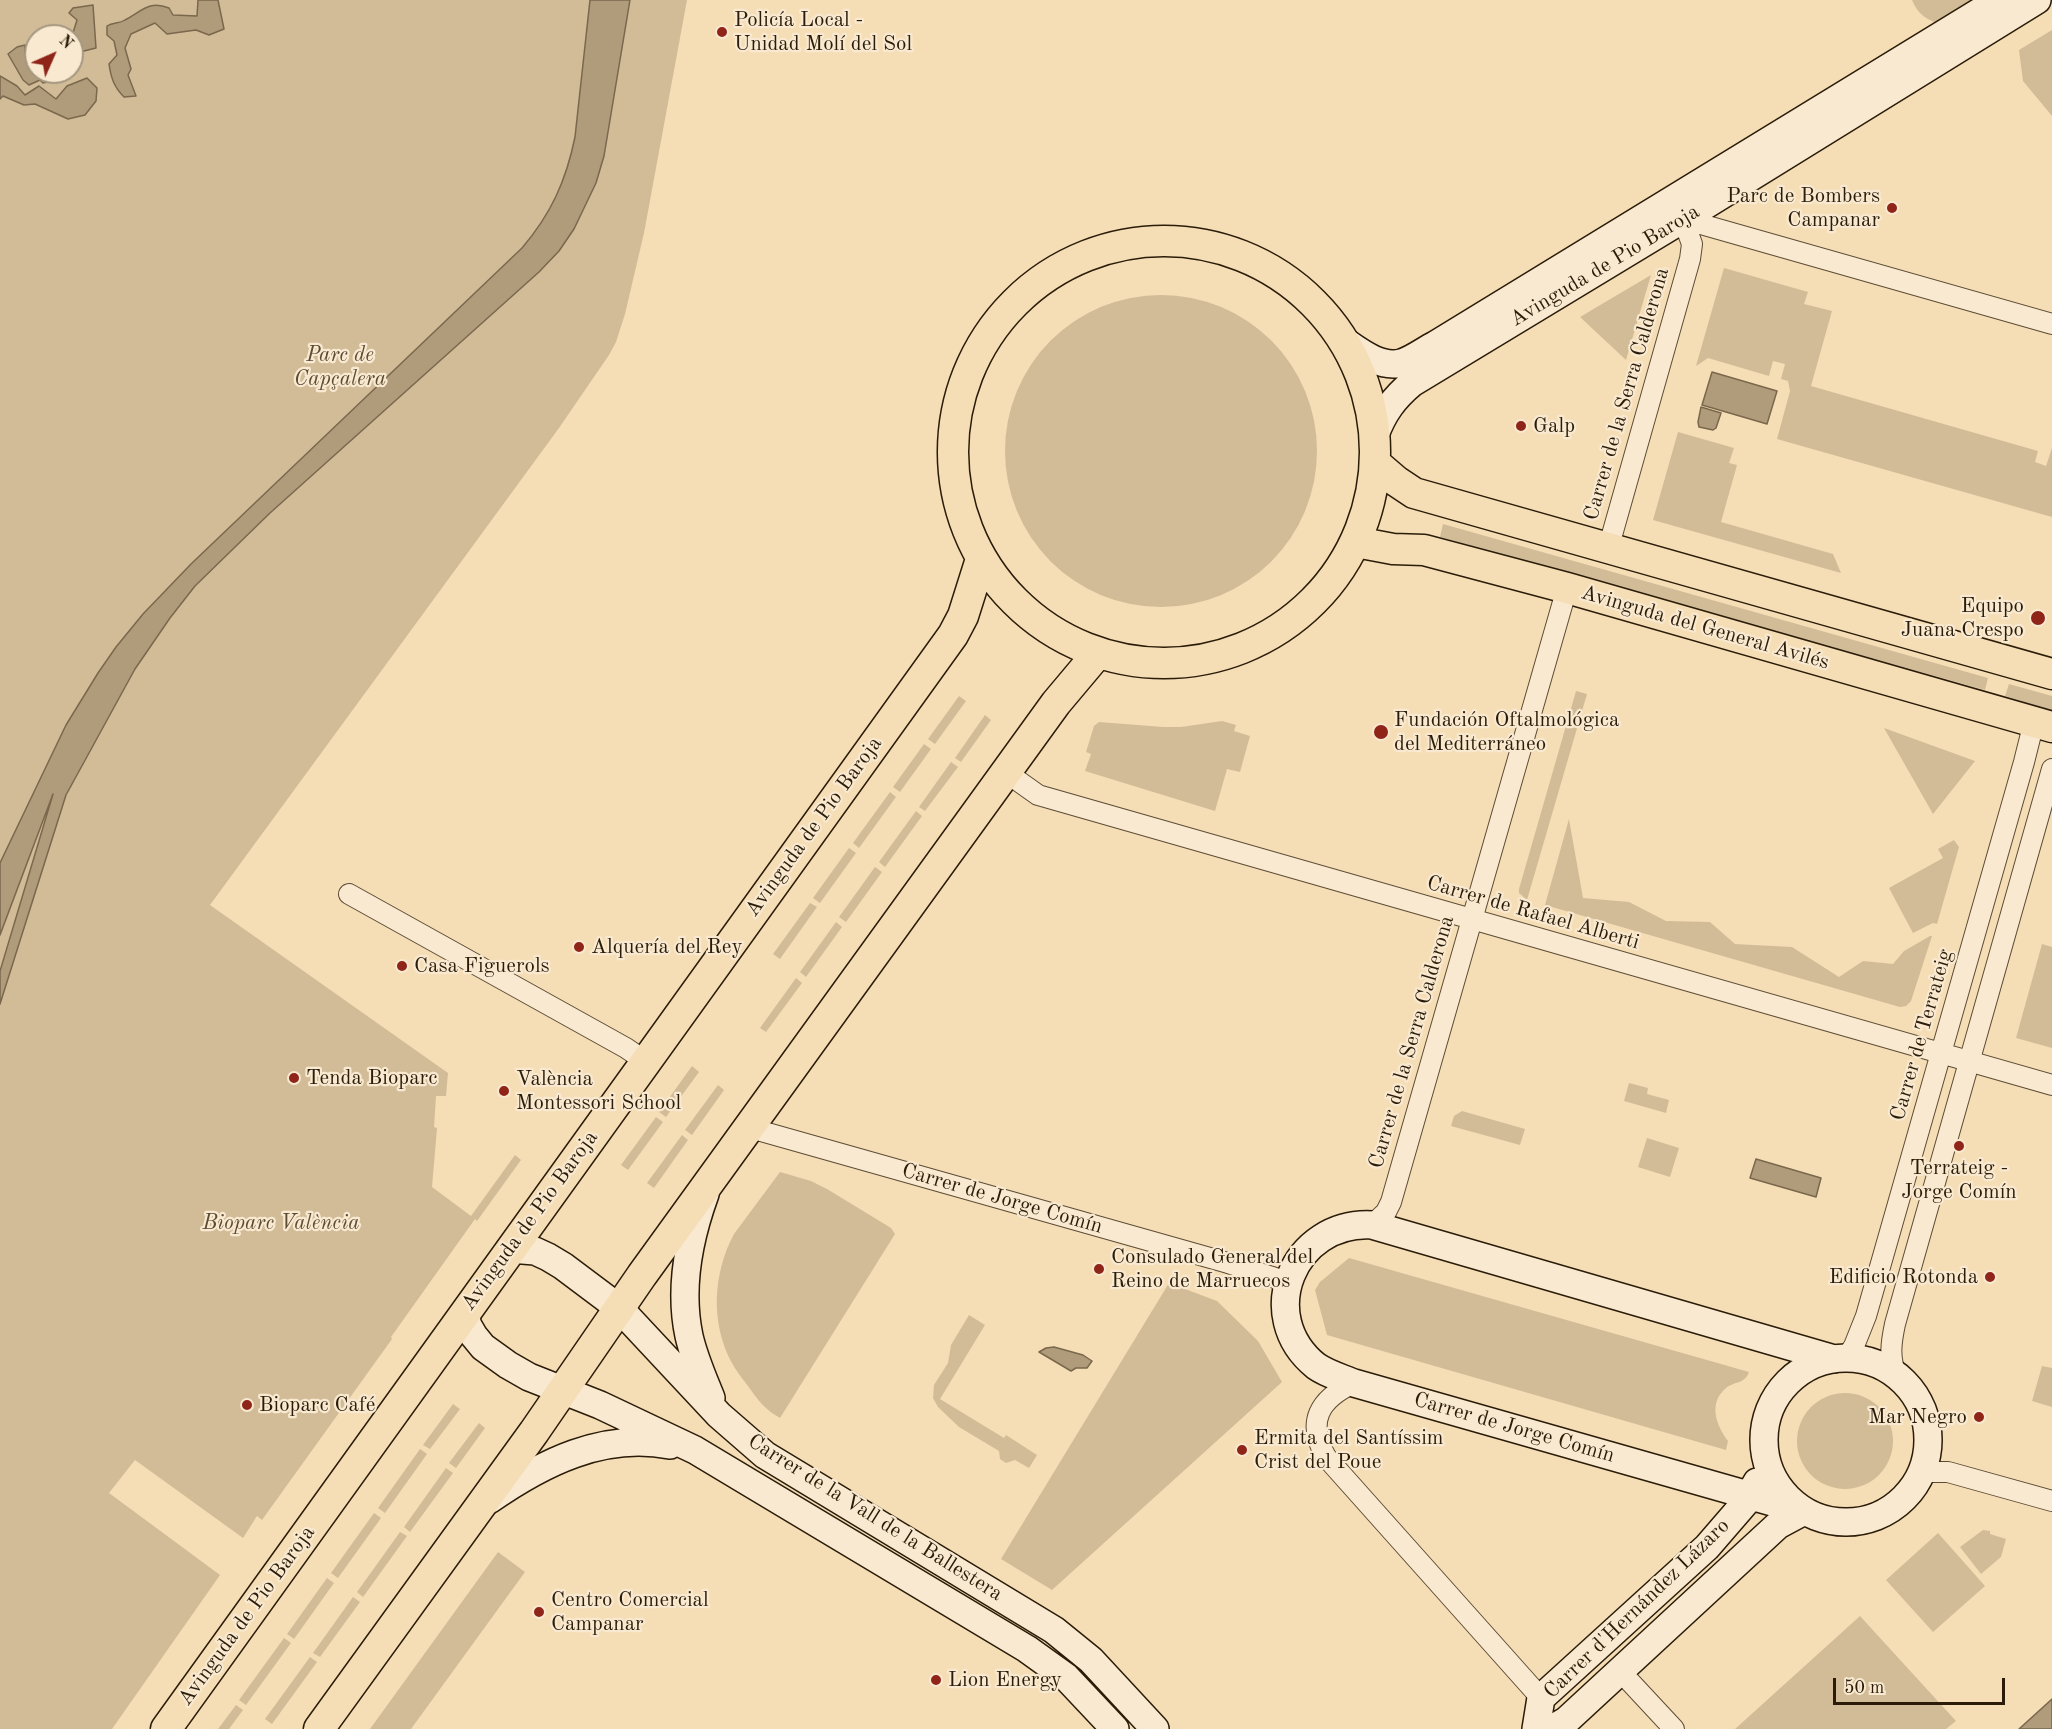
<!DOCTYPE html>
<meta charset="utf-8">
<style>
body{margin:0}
#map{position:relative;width:2052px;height:1729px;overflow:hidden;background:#f5ddb6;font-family:"Old Standard TT",serif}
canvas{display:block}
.north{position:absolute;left:24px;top:24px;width:60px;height:60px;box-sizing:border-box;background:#f8e9d0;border:2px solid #a69780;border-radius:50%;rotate:45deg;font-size:16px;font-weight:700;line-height:24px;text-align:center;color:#2a1c08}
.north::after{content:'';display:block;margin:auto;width:21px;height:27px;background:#8f2418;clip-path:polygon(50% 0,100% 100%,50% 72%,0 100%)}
.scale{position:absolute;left:1833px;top:1678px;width:172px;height:27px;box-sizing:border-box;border:3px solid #2a1c08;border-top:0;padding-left:8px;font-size:18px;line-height:21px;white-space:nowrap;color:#2a1c08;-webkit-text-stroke:4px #f8e9d0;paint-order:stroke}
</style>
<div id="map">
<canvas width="2052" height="1729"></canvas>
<div class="north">N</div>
<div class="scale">50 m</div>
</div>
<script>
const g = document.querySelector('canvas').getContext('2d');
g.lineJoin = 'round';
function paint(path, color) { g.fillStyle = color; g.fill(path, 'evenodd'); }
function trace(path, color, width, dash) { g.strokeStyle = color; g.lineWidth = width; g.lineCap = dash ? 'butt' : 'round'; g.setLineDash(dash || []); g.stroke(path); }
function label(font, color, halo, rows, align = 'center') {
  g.font = font + ' "Old Standard TT",serif'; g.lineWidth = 4.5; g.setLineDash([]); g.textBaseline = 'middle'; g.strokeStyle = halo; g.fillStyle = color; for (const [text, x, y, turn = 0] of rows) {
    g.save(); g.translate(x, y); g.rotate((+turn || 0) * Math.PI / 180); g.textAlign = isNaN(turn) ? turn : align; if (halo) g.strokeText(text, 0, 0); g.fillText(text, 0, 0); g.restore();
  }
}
const green = new Path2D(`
 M 0,0 L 687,0 L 644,233 L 625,314 L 616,342 L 609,355 L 559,428 L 210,905 L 448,1073 L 446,1096 L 436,1096 L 434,1127 L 437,1128 L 432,1187 L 471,1216 L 515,1155 L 521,1160 L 477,1221 L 475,1219 L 391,1337 L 392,1339 L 262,1520 L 257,1516 L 243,1538 L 135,1460 L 109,1493 L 220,1575 L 112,1729 L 0,1729 ZM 36,36 L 72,36 L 72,72 L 36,72 Z
 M 1912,0 L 1982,0 L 1944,25 C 1928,21 1918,15 1912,0 Z
 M 2052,30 L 2052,116 L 2023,81 L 2019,50 Z
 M 1724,268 L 1808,292 L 1804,304 L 1832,311 L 1811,386 L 2038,451 L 2035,462 L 2046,466 L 2052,448 L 2052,517 L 1777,439 L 1790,391 L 1788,381 L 1781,379 L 1785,364 L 1773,361 L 1769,376 L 1708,358 L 1696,366 Z
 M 1651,275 L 1626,360 L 1580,317 Z
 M1005 451a156 156 0 1 1 312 0a156 156 0 1 1-312 0Z
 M 1678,432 L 1734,448 L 1729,463 L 1737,465 L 1721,522 L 1833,554 L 1841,573 L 1653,520 Z
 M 1443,524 L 1988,678 L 1985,690 L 1440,537 Z
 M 2009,684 L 2052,696 L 2052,710 L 2005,696 Z
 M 1576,691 L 1587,694 L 1527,900 L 1519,893 L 1519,889 Z
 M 959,696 L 966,701 L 935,744 L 928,739 Z
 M 985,715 L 991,720 L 961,762 L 955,758 Z
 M 1222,721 L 1236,725 L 1234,731 L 1250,736 L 1240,772 L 1227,769 L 1215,811 L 1085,771 L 1091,754 L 1086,752 L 1094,726 L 1099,722 L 1163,727 L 1181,727 Z
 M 1884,728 L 1975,761 L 1933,814 Z
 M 924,744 L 931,749 L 900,792 L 893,787 Z
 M 951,762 L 958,767 L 925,811 L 919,807 Z
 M 890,792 L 896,797 L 859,848 L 853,843 Z
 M 916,811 L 922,816 L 885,867 L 879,862 Z
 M 1569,819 L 1583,898 L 1629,902 L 1666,921 L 1710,922 L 1735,944 L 1792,947 L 1839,977 L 1863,961 L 1893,964 L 1904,951 L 1930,936 L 1932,936 L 1911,1001 L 1906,1006 L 1900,1007 L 1545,905 Z
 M 1954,840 L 1959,847 L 1937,924 L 1933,923 L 1913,933 L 1889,888 L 1943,858 L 1938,849 Z
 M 849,848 L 856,853 L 820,903 L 813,898 Z
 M 875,867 L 882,872 L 846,922 L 839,917 Z
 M 810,903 L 817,907 L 780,959 L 773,954 Z
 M 836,922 L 842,927 L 806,977 L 800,972 Z
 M 2042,944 L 2052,947 L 2052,1048 L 2016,1038 Z
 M 796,978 L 802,983 L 766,1032 L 760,1028 Z
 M 692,1066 L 699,1072 L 666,1117 L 659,1112 Z
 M 1629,1083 L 1648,1088 L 1647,1094 L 1669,1100 L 1666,1113 L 1624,1101 Z
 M 718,1085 L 724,1090 L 692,1135 L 685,1130 Z
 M 1462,1111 L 1525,1129 L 1520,1145 L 1451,1126 L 1454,1116 Z
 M 656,1117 L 663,1122 L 628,1170 L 621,1165 Z
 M 682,1135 L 688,1140 L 654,1188 L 647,1183 Z
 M 1647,1138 L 1679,1148 L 1670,1177 L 1638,1167 Z
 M 780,1172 L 811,1181 L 827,1189 L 891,1228 L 895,1234 L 780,1418 C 765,1410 757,1399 748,1386 C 742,1378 736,1371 732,1363 C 710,1323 713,1273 734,1234 Z
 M 1349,1258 L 1749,1372 C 1745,1384 1735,1381 1726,1388 C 1708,1403 1716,1425 1728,1441 L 1726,1450 L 1327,1335 L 1315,1290 L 1320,1282 Z
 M 1169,1283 L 1217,1301 L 1258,1341 L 1282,1382 L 1052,1590 L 1001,1559 Z
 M 969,1315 L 985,1325 L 940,1399 L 1004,1438 L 1006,1435 L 1037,1455 L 1029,1468 L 1015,1460 L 1006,1463 L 1000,1459 L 999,1451 L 959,1427 L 938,1407 L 933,1398 L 934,1385 L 948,1363 L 951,1345 Z
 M 2042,1366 L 2052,1368 L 2052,1407 L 2032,1401 Z
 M1797 1441a48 48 0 1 1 96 0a48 48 0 1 1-96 0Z
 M 453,1404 L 460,1409 L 430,1449 L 423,1445 Z
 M 479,1423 L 485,1428 L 456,1468 L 449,1463 Z
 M 420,1449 L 427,1454 L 385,1513 L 378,1508 Z
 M 446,1468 L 453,1473 L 410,1532 L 404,1527 Z
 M 374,1513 L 381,1518 L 338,1578 L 331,1573 Z
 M 1983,1530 L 1990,1531 L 1990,1534 L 2006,1539 L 2001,1557 L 1981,1574 L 1960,1547 Z
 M 400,1532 L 407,1536 L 363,1597 L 357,1592 Z
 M 1938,1533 L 1985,1586 L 1933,1632 L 1886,1580 Z
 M 498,1552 L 525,1572 L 411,1729 L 370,1729 Z
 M 327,1578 L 334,1583 L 294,1639 L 287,1634 Z
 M 353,1597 L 360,1602 L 320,1657 L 313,1653 Z
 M 1860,1616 L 1956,1721 L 1946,1729 L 1735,1729 Z
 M 284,1638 L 291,1643 L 246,1705 L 239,1700 Z
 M 310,1657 L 317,1662 L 272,1724 L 265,1719 Z
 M 236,1705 L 243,1710 L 229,1729 L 218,1729 Z`);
const water = new Path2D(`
 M 198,0 L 218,0 L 224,29 L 209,35 L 196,30 L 167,34 L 155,23 L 131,34 L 125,48 L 131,69 L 128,75 L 136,96 L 124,97 C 114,87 111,78 109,64 L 117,55 L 114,41 L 107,35 L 107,26 C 113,22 119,24 125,20 C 142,11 149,0 169,8 L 173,15 L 197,16 Z
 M 590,0 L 630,0 L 604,156 L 596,183 L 574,229 L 559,251 L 539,272 L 270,513 L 195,586 L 170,618 L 135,669 L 66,795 L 0,1004 L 0,971 L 53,794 L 0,935 L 0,863 L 66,725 L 98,673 L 116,647 L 143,614 L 191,564 L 522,248 C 551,214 566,181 575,137 Z
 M 93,5 L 96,48 L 72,54 L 72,36 L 77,20 L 69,13 L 73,8 Z
 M 25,45 L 25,52 L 36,54 L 36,72 L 66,72 L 58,79 L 43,83 L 40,80 L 29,85 L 23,80 L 8,54 L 17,47 Z
 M 0,76 L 17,86 L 25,95 L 39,86 L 56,99 L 67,86 L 87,78 L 97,88 L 96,101 L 85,115 L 68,119 L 35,104 L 24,105 L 3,96 L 0,99 Z
 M 1712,372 L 1777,391 L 1767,424 L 1702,405 Z
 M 1701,407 L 1721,413 L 1716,428 L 1713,430 L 1699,427 L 1698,422 Z
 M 1756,1159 L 1821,1178 L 1816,1197 L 1750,1178 Z
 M 1054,1347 L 1083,1355 L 1092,1361 L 1087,1368 L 1076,1368 L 1071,1371 L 1039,1352 L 1046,1348 Z
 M 2052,1699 L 2052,1729 L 2019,1729 Z`);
const street = new Path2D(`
 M 1683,219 L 2052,324
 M 1608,549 L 1690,259 L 1692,244 L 1683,219
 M 1007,773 L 1038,795 L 2052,1085
 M 349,894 L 626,1048 L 645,1061
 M 750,1128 L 1228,1263 L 1288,1282
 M 1372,1225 L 1386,1212 L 1391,1202 L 1567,588
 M 1846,1358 L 1854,1346 L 1866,1316 L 2024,762 L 2034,722
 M 1896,1375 C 1889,1357 1891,1343 1895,1324 L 2052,769
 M 1354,1383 C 1319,1399 1306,1422 1326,1457 L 1541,1698
 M 1920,1476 L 1930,1472 L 1948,1472 L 2052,1501
 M 1620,1671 L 1674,1729`);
const secondary = new Path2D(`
 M 1344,341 C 1360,352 1380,368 1401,363 C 1412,360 1425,350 1435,345 L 1999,0
 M 1375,435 C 1383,413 1394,398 1412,383 L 1683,219 L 2037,0
 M 705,1194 C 689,1238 679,1289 689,1336 C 694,1358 703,1378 711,1398
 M 510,1249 L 535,1251 L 548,1257 L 563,1266 L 619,1308 L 719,1415 L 765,1455 L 1054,1630 L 1091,1660 L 1155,1729
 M 466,1311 L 467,1324 L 474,1336 L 483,1347 L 508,1365 L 529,1377 L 600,1405 L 695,1450 L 1027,1649 L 1066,1677 L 1115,1729
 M1764 1440a82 82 0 1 1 164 0a82 82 0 1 1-164 0Z
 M 489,1500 C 542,1463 603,1432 670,1445
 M 1804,1511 L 1354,1383 C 1342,1378 1327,1374 1316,1366 C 1254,1316 1293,1221 1372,1225 L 1834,1359
 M 1536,1729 L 1541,1698 L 1707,1547 L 1745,1503 L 1757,1482
 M 1552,1729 L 1567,1720 L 1778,1525 L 1804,1511`);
const primary = new Path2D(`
 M953 452a211 211 0 1 1 422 0a211 211 0 1 1-422 0Z
 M 1375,463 L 1396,481 L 1414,493 L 2052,674
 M 1356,542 L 1393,549 L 1424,550 L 1567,588 L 2052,727
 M 166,1729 L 953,635 L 963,616 L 981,559
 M 319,1729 L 534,1432 L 642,1275 L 1056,703 L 1098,653`);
const markers = [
 [722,32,6,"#8f2418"],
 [1892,208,6,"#8f2418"],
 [1521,426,6,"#8f2418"],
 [2038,618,8,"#8f2418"],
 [1381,732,8,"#8f2418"],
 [579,947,6,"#8f2418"],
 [402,966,6,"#8f2418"],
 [294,1078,6,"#8f2418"],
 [504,1091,6,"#8f2418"],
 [1959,1146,6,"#8f2418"],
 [1099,1269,6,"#8f2418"],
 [1990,1277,6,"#8f2418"],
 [247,1405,6,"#8f2418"],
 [1979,1417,6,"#8f2418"],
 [1242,1450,6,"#8f2418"],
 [539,1612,6,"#8f2418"],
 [936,1680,6,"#8f2418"]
];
const poiNames = [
 ["Policía Local -",734,20],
 ["Unidad Molí del Sol",734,44],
 ["Parc de Bombers",1880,196,"right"],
 ["Campanar",1880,220,"right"],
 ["Galp",1533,426],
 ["Equipo",2024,606,"right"],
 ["Juana Crespo",2024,630,"right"],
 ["Fundación Oftalmológica",1394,720],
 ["del Mediterráneo",1394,744],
 ["Alquería del Rey",591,947],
 ["Casa Figuerols",414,966],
 ["Tenda Bioparc",306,1078],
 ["València",516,1079],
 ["Montessori School",516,1103],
 ["Terrateig -",1959,1168,"center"],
 ["Jorge Comín",1959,1192,"center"],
 ["Consulado General del",1111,1257],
 ["Reino de Marruecos",1111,1281],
 ["Edificio Rotonda",1978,1277,"right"],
 ["Bioparc Café",259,1405],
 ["Mar Negro",1967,1417,"right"],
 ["Ermita del Santíssim",1254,1438],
 ["Crist del Poue",1254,1462],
 ["Centro Comercial",551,1600],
 ["Campanar",551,1624],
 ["Lion Energy",948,1680]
];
const streetNames = [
 ["Avinguda de Pio Baroja",1605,266,-31],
 ["Carrer de la Serra Calderona",1627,394,-74],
 ["Avinguda del General Avilés",1705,628,16],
 ["Avinguda de Pio Baroja",814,827,-54],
 ["Carrer de Rafael Alberti",1533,913,16],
 ["Carrer de Terrateig",1922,1035,-74],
 ["Carrer de la Serra Calderona",1412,1042,-74],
 ["Carrer de Jorge Comín",1002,1199,16],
 ["Avinguda de Pio Baroja",530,1221,-54],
 ["Carrer de Jorge Comín",1514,1428,16],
 ["Carrer de la Vall de la Ballestera",875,1518,32],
 ["Carrer d'Hernández Lázaro",1637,1609,-44],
 ["Avinguda de Pio Baroja",247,1616,-54]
];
const parkNames = [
 ["Parc de",340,355],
 ["Capçalera",340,379],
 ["Bioparc València",281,1223]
];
paint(green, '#d2bc98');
paint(water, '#b09b7b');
trace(water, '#7a684d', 1.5);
trace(street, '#5d4c34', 22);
trace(secondary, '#2a1c08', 30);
trace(primary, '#2a1c08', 33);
trace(street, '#f8e9d0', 20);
trace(secondary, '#f8e9d0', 27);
trace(primary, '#f5ddb6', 30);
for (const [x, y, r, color] of markers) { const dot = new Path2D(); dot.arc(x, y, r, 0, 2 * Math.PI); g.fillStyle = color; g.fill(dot); trace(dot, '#f8e9d0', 2); }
label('21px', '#2a1c08', '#f8e9d0', poiNames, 'left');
label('21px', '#2a1c08', '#f8e9d0', streetNames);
label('italic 21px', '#5c4c33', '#f8e9d0', parkNames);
</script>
